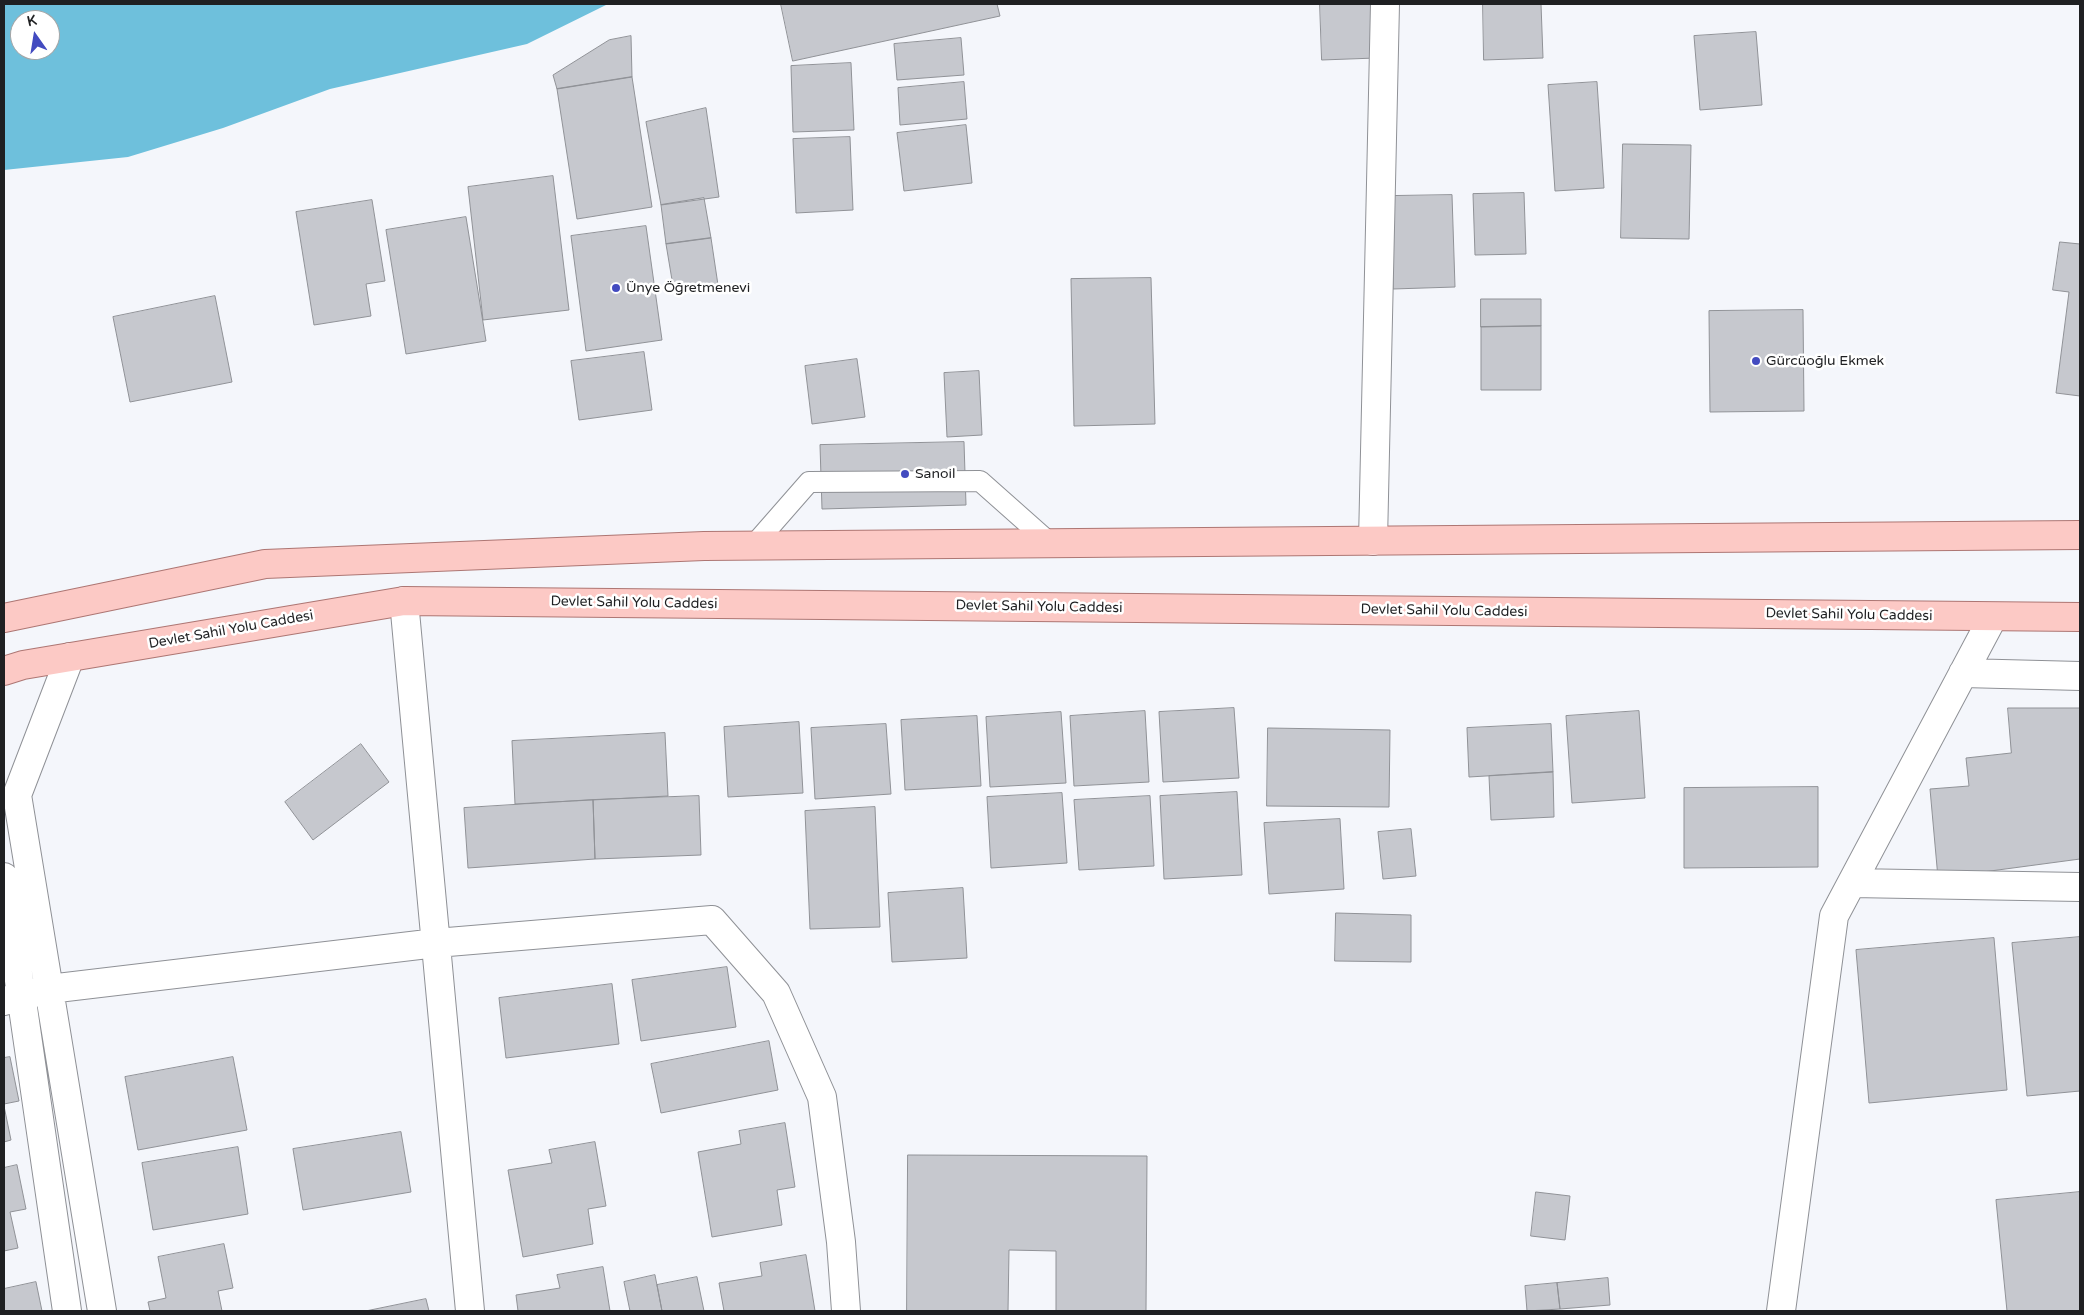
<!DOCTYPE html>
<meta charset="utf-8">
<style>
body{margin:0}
#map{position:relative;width:2084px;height:1315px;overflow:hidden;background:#f4f6fb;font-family:"Varela Round",sans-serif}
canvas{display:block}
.frame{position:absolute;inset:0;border:5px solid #1f2022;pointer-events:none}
.north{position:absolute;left:10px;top:10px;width:50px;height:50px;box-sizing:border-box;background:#fff;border:1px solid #a5a6a7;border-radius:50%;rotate:347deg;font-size:14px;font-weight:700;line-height:20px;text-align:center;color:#1f2022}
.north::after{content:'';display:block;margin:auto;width:18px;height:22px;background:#434bc0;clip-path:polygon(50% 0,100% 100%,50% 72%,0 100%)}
</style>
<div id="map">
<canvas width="2084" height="1315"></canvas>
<div class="frame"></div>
<div class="north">K</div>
</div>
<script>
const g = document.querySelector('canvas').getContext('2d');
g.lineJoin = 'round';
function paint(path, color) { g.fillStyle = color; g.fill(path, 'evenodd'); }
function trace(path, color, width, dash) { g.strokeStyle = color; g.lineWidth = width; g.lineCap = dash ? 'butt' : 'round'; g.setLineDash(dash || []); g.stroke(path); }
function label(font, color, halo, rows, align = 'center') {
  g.font = font + ' "Varela Round",sans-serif'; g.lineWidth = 5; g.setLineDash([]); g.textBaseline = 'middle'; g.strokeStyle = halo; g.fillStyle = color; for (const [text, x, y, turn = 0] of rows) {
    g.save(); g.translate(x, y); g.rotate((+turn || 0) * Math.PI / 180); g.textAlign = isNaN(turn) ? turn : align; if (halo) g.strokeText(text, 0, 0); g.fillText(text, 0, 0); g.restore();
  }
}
const water = new Path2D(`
 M 4,4 L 608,4 L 527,44 L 330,89 L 223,128 L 128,157 L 4,170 ZM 20,20 L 50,20 L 50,50 L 20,50 Z`);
const building = new Path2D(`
 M 781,4 L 997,4 L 1000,16 L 793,61 Z
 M 1320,4 L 1374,4 L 1376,58 L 1322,60 Z
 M 1483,4 L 1541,4 L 1543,58 L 1484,60 Z
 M 1756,32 L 1762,105 L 1700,110 L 1694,36 Z
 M 631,36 L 632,77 L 557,89 L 553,75 L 609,40 Z
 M 961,38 L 964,75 L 897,80 L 894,44 Z
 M 851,63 L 854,130 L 793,132 L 791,66 Z
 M 632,77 L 652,207 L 577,219 L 557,89 Z
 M 964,82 L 967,119 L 900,125 L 898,88 Z
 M 1597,82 L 1604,188 L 1555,191 L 1548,85 Z
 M 706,108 L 719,197 L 661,205 L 646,122 Z
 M 966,125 L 972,183 L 904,191 L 897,133 Z
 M 850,137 L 853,210 L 796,213 L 793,139 Z
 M 1623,144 L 1691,145 L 1689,239 L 1621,238 Z
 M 553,176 L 569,310 L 483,320 L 468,187 Z
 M 1524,193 L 1526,254 L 1475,255 L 1473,194 Z
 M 1452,195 L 1455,287 L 1393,289 L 1391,196 Z
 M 704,198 L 711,238 L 666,244 L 661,205 Z
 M 372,200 L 385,281 L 366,284 L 371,316 L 314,325 L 296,212 Z
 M 466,217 L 486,341 L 406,354 L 386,230 Z
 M 646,226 L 662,340 L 586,351 L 571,236 Z
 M 711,238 L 718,285 L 674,292 L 666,244 Z
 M 2060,242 L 2080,244 L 2080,396 L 2056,393 L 2069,292 L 2053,290 Z
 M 1151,278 L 1155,424 L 1074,426 L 1071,279 Z
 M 215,296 L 232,382 L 130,402 L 113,317 Z
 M 1481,299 L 1541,299 L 1541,326 L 1481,327 Z
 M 1803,310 L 1804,411 L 1710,412 L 1709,311 Z
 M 1541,326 L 1541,390 L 1481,390 L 1481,327 Z
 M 644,352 L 652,410 L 579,420 L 571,361 Z
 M 857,359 L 865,417 L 812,424 L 805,366 Z
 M 979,371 L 982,435 L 947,437 L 944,373 Z
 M 964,442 L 966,505 L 822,509 L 820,445 Z
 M 1234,708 L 1239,778 L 1163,782 L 1159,712 Z
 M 2008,708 L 2080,708 L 2080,859 L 1938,878 L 1930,789 L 1969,786 L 1966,758 L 2011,753 Z
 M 1145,711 L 1149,782 L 1074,786 L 1070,716 Z
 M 1639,711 L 1645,798 L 1572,803 L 1566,716 Z
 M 1061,712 L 1066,783 L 990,787 L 986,717 Z
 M 977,716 L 981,786 L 905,790 L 901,720 Z
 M 799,722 L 803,793 L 728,797 L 724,727 Z
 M 886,724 L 891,794 L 815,799 L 811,728 Z
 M 1551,724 L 1553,772 L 1469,777 L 1467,728 Z
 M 1268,728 L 1390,730 L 1389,807 L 1267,806 Z
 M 665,733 L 668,796 L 515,804 L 512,741 Z
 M 361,744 L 389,782 L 313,840 L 285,802 Z
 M 1553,772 L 1554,817 L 1491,820 L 1489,776 Z
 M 1818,787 L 1818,867 L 1684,868 L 1684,788 Z
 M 1237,792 L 1242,875 L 1164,879 L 1160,796 Z
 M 1062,793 L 1067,863 L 991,868 L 987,797 Z
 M 699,796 L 701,855 L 595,859 L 593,800 Z
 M 1150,796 L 1154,866 L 1079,870 L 1074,800 Z
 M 593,800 L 595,859 L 468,868 L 464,808 Z
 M 875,807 L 880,927 L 810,929 L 805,811 Z
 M 1340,819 L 1344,889 L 1269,894 L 1264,823 Z
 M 1411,829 L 1416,876 L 1383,879 L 1378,832 Z
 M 963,888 L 967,958 L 892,962 L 888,893 Z
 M 1336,913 L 1411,915 L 1411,962 L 1335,961 Z
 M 2080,937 L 2080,1091 L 2027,1096 L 2012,943 Z
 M 1994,938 L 2007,1090 L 1869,1103 L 1856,950 Z
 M 727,967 L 736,1027 L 641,1041 L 632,980 Z
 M 612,984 L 619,1044 L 506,1058 L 499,998 Z
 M 769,1041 L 778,1090 L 661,1113 L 651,1064 Z
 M 10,1057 L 19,1101 L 4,1104 L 4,1058 Z
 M 233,1057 L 247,1130 L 138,1150 L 125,1077 Z
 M 4,1106 L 11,1140 L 4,1142 Z
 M 785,1123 L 795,1187 L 777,1190 L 782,1225 L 712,1237 L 698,1152 L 741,1144 L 739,1131 Z
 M 401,1132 L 411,1192 L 303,1210 L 293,1149 Z
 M 595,1142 L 606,1206 L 588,1209 L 593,1244 L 523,1257 L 508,1170 L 552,1163 L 549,1150 Z
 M 238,1147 L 248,1214 L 153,1230 L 142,1163 Z
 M 908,1155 L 1147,1156 L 1146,1311 L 1056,1311 L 1056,1251 L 1009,1250 L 1008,1311 L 907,1311 Z
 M 17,1165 L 26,1209 L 10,1212 L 18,1248 L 4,1251 L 4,1168 Z
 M 1536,1192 L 1570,1196 L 1565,1240 L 1531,1236 Z
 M 2080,1192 L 2080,1311 L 2007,1311 L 1996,1200 Z
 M 224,1244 L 233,1288 L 218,1291 L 222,1311 L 150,1311 L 148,1302 L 166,1298 L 158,1257 Z
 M 806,1255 L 815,1311 L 724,1311 L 719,1283 L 762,1276 L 760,1263 Z
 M 603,1267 L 610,1311 L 518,1311 L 516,1295 L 560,1288 L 557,1275 Z
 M 655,1275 L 662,1311 L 630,1311 L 624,1282 Z
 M 697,1277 L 704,1311 L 662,1311 L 657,1285 Z
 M 1608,1278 L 1610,1305 L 1560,1309 L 1557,1283 Z
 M 36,1282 L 42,1311 L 4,1311 L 4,1289 Z
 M 1557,1283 L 1560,1309 L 1527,1311 L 1525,1286 Z
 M 426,1299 L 429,1311 L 366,1311 Z`);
const lane = new Path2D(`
 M 753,546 L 809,482 L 980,481 L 1051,544`);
const street = new Path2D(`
 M 1373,541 L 1385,4
 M 404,601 L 470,1311
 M 70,657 L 17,795 L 102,1311
 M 1963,673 L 2080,676
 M 4,877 L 67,1311
 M 1852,883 L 2080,887
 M 4,1001 L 49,989 L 436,943 L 712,920 L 776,993 L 822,1097 L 841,1242 L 846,1311
 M 1781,1311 L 1834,916 L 1993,617`);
const primary = new Path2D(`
 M 4,618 L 265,564 L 704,546 L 2080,535
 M 4,671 L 23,665 L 404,601 L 2080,617`);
const markers = [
 [616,288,5,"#434bc0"],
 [1756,361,5,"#434bc0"],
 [905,474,5,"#434bc0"]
];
const poiNames = [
 ["Ünye Öğretmenevi",626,288],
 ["Gürcüoğlu Ekmek",1766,361],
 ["Sanoil",915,474]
];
const streetNames = [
 ["Devlet Sahil Yolu Caddesi",634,603,1],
 ["Devlet Sahil Yolu Caddesi",1039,607,1],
 ["Devlet Sahil Yolu Caddesi",1444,611,1],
 ["Devlet Sahil Yolu Caddesi",1849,615,1],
 ["Devlet Sahil Yolu Caddesi",231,630,-10]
];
paint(water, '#6ec0dc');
paint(building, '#c6c8ce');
trace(building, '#909297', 1);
trace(lane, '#8f9196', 22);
trace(street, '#8f9196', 30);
trace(primary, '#ad7673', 30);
trace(lane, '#fff', 20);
trace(street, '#fff', 28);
trace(primary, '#fcc9c5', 28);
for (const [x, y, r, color] of markers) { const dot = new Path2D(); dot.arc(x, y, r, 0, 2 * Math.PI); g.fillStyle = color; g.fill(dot); trace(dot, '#fff', 2); }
label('14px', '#1f2022', '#fff', poiNames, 'left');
label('14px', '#1f2022', '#fff', streetNames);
</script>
